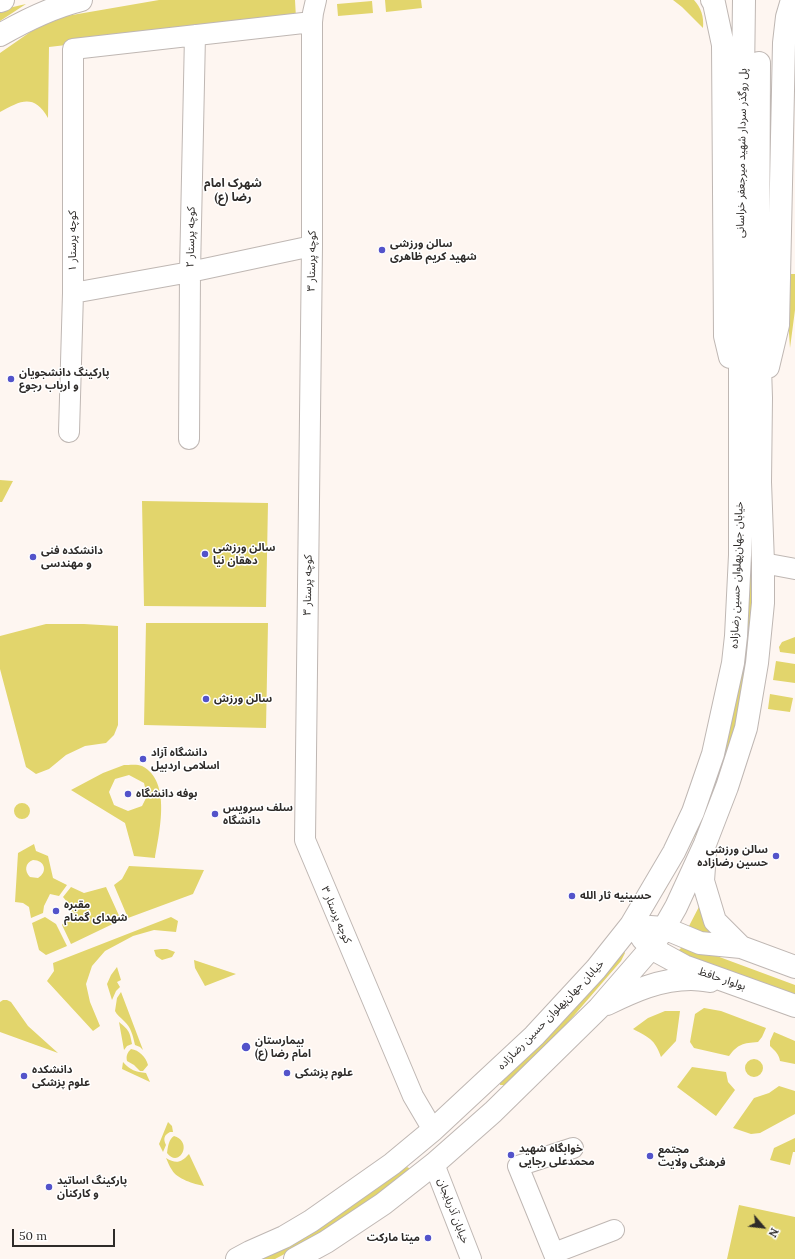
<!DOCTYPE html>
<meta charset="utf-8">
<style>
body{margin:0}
#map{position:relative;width:795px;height:1259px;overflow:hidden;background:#fef6f1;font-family:Lora,serif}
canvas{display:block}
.north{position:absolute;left:743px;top:1207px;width:40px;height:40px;-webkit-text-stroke:3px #fff;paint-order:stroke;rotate:118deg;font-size:11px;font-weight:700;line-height:16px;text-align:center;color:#2e2b29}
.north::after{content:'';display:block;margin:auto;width:14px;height:18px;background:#2e2b29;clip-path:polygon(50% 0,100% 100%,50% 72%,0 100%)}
.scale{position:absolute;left:12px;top:1229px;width:103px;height:18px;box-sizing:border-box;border:2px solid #2e2b29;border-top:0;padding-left:5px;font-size:12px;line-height:14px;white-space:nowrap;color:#2e2b29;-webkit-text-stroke:3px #fff;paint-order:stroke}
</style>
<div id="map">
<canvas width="795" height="1259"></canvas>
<div class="north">N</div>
<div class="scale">50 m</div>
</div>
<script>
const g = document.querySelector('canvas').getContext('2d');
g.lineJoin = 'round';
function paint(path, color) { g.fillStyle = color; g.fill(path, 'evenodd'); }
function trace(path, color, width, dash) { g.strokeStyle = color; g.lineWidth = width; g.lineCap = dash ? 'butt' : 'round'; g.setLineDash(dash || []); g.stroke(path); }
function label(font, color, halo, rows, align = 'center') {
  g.font = font + ' Lora,"Noto Sans Arabic",serif'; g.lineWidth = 3; g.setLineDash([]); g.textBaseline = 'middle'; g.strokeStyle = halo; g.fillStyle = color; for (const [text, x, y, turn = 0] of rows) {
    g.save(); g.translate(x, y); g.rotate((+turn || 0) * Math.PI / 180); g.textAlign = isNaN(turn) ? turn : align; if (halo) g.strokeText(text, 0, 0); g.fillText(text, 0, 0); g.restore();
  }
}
const green = new Path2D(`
 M 159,0 L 295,0 L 296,18 L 49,47 L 48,118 C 34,93 20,101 0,112 L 0,53 L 49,19 Z
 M 385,0 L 421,0 L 422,8 L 386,12 Z
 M 673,0 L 694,0 C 701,8 704,16 703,28 L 682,7 Z
 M 372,1 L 373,13 L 338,16 L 337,4 Z
 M 26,4 L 0,21 L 0,10 Z
 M 790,274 L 795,274 L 795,310 L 790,348 L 788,318 Z
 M 749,462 L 756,602 L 736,735 L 703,821 L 664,892 L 660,895 L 709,790 Z
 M 0,480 L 13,481 L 2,502 L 0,502 Z
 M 142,501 L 268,503 L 266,607 L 144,606 Z
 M 146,623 L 268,623 L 266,728 L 144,725 Z
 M 46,624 L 84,624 L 118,626 L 118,725 L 114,735 L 106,743 L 85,746 L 66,755 L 49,769 L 36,774 L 26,767 L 0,669 L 0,636 Z
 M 795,637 L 795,654 L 780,652 L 779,647 L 782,642 Z
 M 776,661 L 795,664 L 795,683 L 773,680 Z
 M 770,694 L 793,698 L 790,712 L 768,709 Z
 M 124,765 C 129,765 138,764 142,766 C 172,781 159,833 155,858 L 134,856 L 125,823 L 71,790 L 103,773 ZM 129,775 L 144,783 L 147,796 L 142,806 L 128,811 L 114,805 L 109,792 L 115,779 Z
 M14 811a8 8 0 1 1 16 0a8 8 0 1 1-16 0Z
 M 34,844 L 36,851 L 48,856 L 53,878 L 67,885 L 59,896 L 50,894 L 44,906 L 43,913 L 31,918 L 29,907 L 23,903 L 15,902 L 18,853 ZM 33,860 C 45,860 48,872 38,878 L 30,877 C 24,871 25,863 33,860 Z
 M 129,866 L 204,870 L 193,894 L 128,918 L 114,885 L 122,879 Z
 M 71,887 L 84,893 L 106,887 L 121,920 L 71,944 L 62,925 L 73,909 L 63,897 Z
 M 703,899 L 715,938 L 689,926 Z
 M 45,917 L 56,924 L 67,946 L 46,955 L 39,950 L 32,923 Z
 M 171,917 L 178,921 L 176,932 L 154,930 L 133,936 L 105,951 L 92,966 L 86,984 L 90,1002 L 100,1026 L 93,1031 L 47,981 L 54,971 L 53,963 Z
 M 682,947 L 714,955 L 795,985 L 795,996 L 681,953 L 679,950 Z
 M 161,949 L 167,949 L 175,952 L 172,957 L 162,960 L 156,956 L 154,950 Z
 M 623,950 L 625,953 L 621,961 L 571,1019 L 538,1055 L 508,1082 L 504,1085 L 500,1085 L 500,1082 Z
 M 194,960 L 236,974 L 205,986 L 195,968 Z
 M 117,967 L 121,980 L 117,982 L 120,987 L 116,991 L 112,1000 L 107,984 L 111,975 Z
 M 121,992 L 143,1050 L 140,1047 L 135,1045 C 133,1036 131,1027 124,1021 C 120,1017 117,1015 115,1011 L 117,998 Z
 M 3,1000 L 7,1000 L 11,1002 L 28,1026 L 58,1053 L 0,1032 L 0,1002 Z
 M 704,1008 L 721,1011 L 766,1028 L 762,1037 L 758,1042 C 743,1043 738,1044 729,1056 L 694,1048 L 690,1042 L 695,1014 Z
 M 665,1011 L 680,1011 L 676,1041 L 661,1057 C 655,1039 648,1037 633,1029 L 648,1018 Z
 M 119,1022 C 129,1030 130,1032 132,1044 L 127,1046 L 124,1050 Z
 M 774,1032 L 795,1041 L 795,1064 L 780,1061 C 779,1054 775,1051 770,1046 L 770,1041 Z
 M 131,1049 C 139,1050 146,1057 148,1065 L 143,1071 L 140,1071 L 134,1065 L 127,1061 C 126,1056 127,1053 131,1049 Z
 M745 1068a9 9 0 1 1 18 0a9 9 0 1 1-18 0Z
 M 123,1062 C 130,1070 136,1072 146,1073 L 150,1082 L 122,1069 Z
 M 692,1067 L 726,1072 L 728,1082 L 735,1090 L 716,1116 L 677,1087 Z
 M 779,1086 L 795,1091 L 795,1114 L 760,1133 L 751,1134 L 733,1128 L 754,1098 L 769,1093 Z
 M 168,1122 L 172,1126 L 173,1132 L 170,1132 C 164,1135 163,1139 166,1145 L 163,1152 L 159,1144 Z
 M 174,1136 C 194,1142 179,1169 167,1153 C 168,1146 169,1139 174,1136 Z
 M 795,1138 L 795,1152 L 793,1152 L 790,1165 L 770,1160 L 774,1148 Z
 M 189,1154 L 204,1186 C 194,1184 177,1179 172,1170 C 169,1166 168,1162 166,1158 C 176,1164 181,1163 189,1154 Z
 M 407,1167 L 409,1168 L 410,1173 L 351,1213 L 298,1247 L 275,1259 L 258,1259 Z
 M 739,1205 L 795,1217 L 795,1259 L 727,1259 Z`);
const minor = new Path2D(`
 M 316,0 L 313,13 L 312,22 L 312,246 L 305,840 L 413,1096 L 433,1130
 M 73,293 L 190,272 L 312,246
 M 69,432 L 73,293 L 73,49 L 312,22
 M 189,439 L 190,272 L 195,35
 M 763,563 L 795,569
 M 434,1164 L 471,1259
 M 554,1253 L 614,1230
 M 556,1259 L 518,1166 L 573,1148`);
const major = new Path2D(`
 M 712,0 L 714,3 L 723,45 L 725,336 L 730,357
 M 768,367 L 778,325 L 784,43 L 787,17 L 792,0
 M 705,853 L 703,881 L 715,921 L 741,947
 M 650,927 L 664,928 L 700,943 L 741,947 L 795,967
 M 642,938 L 651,948 L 684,966 L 795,1006
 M 607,1004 C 634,991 660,979 691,979 C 697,979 704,980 710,981
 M 237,1259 L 250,1252 L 284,1237 L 311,1221 L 392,1164 L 433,1130 L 534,1036 L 596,969 L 631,925 L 674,852 L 693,812 L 713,754 L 733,663 L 736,636 L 740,555 L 740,307 L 744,0
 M 295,1259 L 326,1242 L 383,1204 L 434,1164 L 493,1112 L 599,1008 L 651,948 L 664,928 L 676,907 L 705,844 L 727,787 L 746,728 L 757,663 L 763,603 L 763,563 L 760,482 L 761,398 L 758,306 L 759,63`);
const highway = new Path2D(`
 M 0,1 L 3,0
 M 0,35 C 26,20 53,7 81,0`);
const markers = [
 [382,250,4,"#5353ca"],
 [11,379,4,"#5353ca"],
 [205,554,4,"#5353ca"],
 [33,557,4,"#5353ca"],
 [206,699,4,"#5353ca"],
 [143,759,4,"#5353ca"],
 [128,794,4,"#5353ca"],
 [215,814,4,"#5353ca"],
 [776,856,4,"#5353ca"],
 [572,896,4,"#5353ca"],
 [56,911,4,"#5353ca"],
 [246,1047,5,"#5353ca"],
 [287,1073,4,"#5353ca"],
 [24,1076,4,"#5353ca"],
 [511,1155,4,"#5353ca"],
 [650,1156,4,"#5353ca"],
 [49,1187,4,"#5353ca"],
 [428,1238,4,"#5353ca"]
];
const streetNames = [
 ["پل روگذر سردار شهید میرجعفر خراسانی",742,153,-89],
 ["کوچه پرستار ۲",191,237,-89],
 ["کوچه پرستار ۱",73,241,-90],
 ["کوچه پرستار ۳",312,261,-89],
 ["خیابان جهان‌پهلوان حسین رضا‌زاده",737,575,-88],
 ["کوچه پرستار ۳",308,585,-89],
 ["کوچه پرستار ۳",336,915,67],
 ["بولوار حافظ",722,979,19],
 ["خیابان جهان‌پهلوان حسین رضا‌زاده",551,1015,-46],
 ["خیابان آذربایجان",453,1211,69]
];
const poiNames = [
 ["سالن ورزشی",390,244],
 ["شهید کریم ظاهری",390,257],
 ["پارکینگ دانشجویان",19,373],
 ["و ارباب رجوع",19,386],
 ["سالن ورزشی",213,548],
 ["دهقان نیا",213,561],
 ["دانشکده فنی",41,551],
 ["و مهندسی",41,564],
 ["سالن ورزش",214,699],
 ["دانشگاه آزاد",151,753],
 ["اسلامی اردبیل",151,766],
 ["بوفه دانشگاه",136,794],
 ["سلف سرویس",223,808],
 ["دانشگاه",223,821],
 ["سالن ورزشی",768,850,"right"],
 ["حسین رضا‌زاده",768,863,"right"],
 ["حسینیه ثار الله",580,896],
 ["مقبره",64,905],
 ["شهدای گمنام",64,918],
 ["بیمارستان",255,1041],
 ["امام رضا (ع)",255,1054],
 ["دانشکده",32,1070],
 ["علوم پزشکی",32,1083],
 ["علوم پزشکی",295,1073],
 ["خوابگاه شهید",519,1149],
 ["محمدعلی رجایی",519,1162],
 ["مجتمع",658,1150],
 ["فرهنگی ولایت",658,1163],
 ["پارکینگ اساتید",57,1181],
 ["و کارکنان",57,1194],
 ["میتا مارکت",420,1238,"right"]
];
const neighbourhoodNames = [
 ["شهرک امام",233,184],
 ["رضا (ع)",233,198]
];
paint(green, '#e2d56c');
trace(minor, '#bfb7b3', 22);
trace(major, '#bfb7b3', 24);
trace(highway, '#bfb7b3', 24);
trace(minor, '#fff', 20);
trace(major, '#fff', 22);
trace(highway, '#fff', 22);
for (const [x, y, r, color] of markers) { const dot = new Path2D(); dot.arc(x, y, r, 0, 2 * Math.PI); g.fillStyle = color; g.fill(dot); trace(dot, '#fff', 1.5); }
label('11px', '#2e2b29', '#fff', streetNames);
label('bold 11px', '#2e2b29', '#fff', poiNames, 'left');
label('bold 12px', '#2e2b29', '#fff', neighbourhoodNames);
</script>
